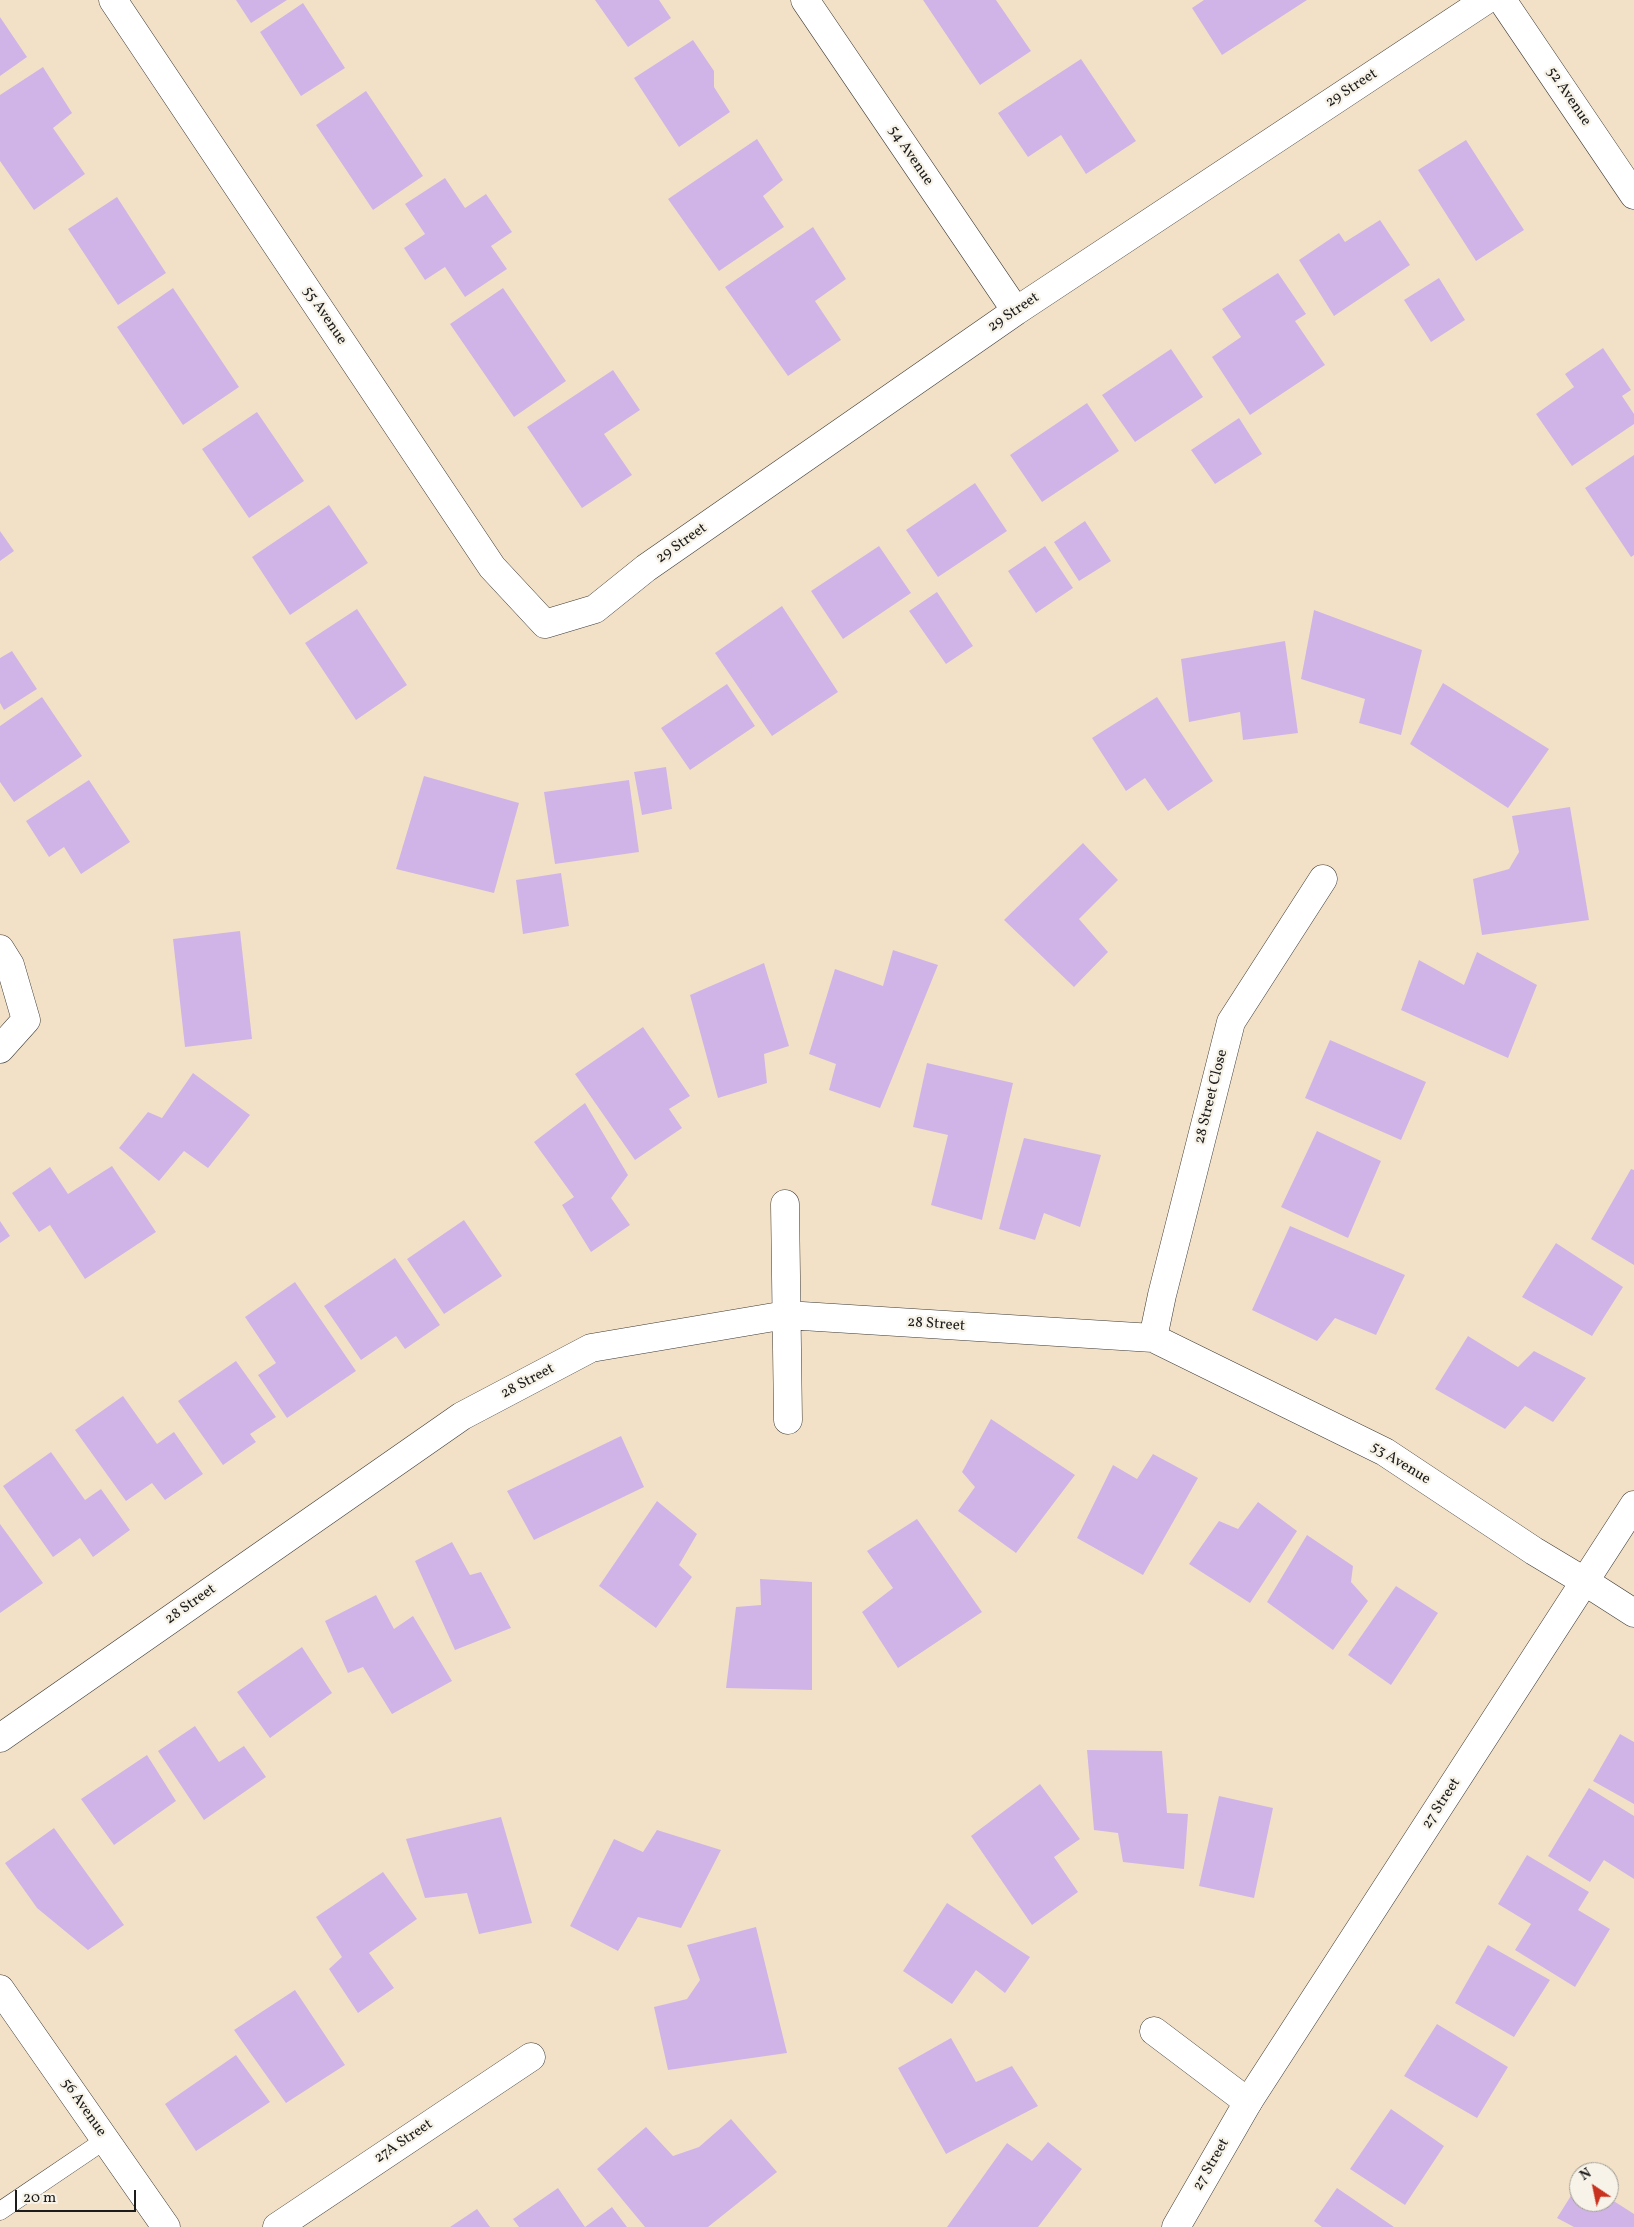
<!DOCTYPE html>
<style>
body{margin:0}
#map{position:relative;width:1634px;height:2227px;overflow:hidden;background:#f3e1c7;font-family:Vollkorn,serif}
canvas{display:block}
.north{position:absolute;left:1569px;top:2162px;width:50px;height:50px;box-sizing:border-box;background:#f7f3e8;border:1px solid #9f9d96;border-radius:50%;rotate:326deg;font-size:14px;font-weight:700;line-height:20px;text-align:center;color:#1c1c1c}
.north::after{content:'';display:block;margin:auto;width:18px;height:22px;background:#c8321e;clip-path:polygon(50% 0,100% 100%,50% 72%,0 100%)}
.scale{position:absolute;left:15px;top:2190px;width:121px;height:22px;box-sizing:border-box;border:2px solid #1c1c1c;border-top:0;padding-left:6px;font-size:15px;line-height:18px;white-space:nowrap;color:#1c1c1c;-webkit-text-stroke:4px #f7f3e8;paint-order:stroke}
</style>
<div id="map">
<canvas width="1634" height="2227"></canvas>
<div class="north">N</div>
<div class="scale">20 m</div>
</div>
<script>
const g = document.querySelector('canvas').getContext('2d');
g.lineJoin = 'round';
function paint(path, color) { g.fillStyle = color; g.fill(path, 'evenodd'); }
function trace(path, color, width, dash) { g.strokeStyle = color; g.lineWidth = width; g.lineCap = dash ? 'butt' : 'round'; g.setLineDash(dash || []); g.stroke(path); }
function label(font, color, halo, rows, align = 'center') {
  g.font = font + ' Vollkorn,serif'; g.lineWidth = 4.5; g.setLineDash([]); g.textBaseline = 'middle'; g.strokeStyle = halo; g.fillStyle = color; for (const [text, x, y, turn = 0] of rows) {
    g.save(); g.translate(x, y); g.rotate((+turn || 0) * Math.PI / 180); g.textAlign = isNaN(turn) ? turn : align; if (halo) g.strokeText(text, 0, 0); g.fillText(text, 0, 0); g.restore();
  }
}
const building = new Path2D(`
 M 236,0 L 287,0 L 251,23 Z
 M 595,0 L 659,0 L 671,18 L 628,47 Z
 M 923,0 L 996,0 L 1031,51 L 980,85 Z
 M 1204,0 L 1307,0 L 1222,55 L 1192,8 Z
 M 303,3 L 345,68 L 301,96 L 260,32 Z
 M 0,17 L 27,57 L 0,76 Z
 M 693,40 L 714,71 L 714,87 L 730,112 L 679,147 L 634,78 Z
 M 1081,59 L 1136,141 L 1086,174 L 1061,135 L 1028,157 L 998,113 Z
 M 43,67 L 72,113 L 53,128 L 85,174 L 34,210 L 0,161 L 0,95 Z
 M 366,91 L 423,176 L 373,210 L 316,125 Z
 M 757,139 L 783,180 L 763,196 L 784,227 L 719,271 L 668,199 Z
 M 1466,140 L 1524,230 L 1476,261 L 1418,170 Z
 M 445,178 L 465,208 L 486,194 L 512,232 L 491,246 L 507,269 L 465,297 L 445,267 L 425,280 L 404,248 L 425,234 L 405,204 Z
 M 117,197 L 166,273 L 118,305 L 68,229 Z
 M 1380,220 L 1410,265 L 1334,316 L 1299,260 L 1339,233 L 1345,242 Z
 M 813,227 L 846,279 L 815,301 L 841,340 L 788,376 L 725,287 Z
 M 1278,273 L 1306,314 L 1295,321 L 1325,365 L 1250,415 L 1212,357 L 1241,337 L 1222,309 Z
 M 1439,278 L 1465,320 L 1431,342 L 1404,300 Z
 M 173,288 L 239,387 L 183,425 L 117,327 Z
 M 503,288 L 566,381 L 514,417 L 450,324 Z
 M 1603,348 L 1631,390 L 1622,396 L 1634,414 L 1634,424 L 1572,466 L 1536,414 L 1574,387 L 1565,374 Z
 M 1171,349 L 1203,397 L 1135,442 L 1102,395 Z
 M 613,370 L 640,410 L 604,434 L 632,475 L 582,508 L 527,427 Z
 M 1087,403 L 1119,451 L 1042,502 L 1010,455 Z
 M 257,412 L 304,481 L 249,518 L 202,449 Z
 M 1239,418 L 1262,454 L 1215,484 L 1191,450 Z
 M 1634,455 L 1634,555 L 1631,557 L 1585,488 Z
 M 975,483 L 1007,531 L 938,577 L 906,530 Z
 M 329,505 L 368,563 L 290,615 L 252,557 Z
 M 1085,521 L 1111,561 L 1079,581 L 1054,542 Z
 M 0,531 L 14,551 L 0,561 Z
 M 879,546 L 911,593 L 843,639 L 811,591 Z
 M 1045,546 L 1073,588 L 1036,613 L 1008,571 Z
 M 937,592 L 973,646 L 946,664 L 909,611 Z
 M 782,606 L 838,692 L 772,736 L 715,653 Z
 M 357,609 L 407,685 L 356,720 L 305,643 Z
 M 1314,610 L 1422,650 L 1401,735 L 1359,723 L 1365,699 L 1301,679 Z
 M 1285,641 L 1298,733 L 1243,740 L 1240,712 L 1189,722 L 1181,659 Z
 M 12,651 L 37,689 L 4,710 L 0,703 L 0,658 Z
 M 1443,683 L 1549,749 L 1508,808 L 1410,744 Z
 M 727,684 L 755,726 L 690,770 L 661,728 Z
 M 42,697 L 82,756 L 14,802 L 0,782 L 0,726 Z
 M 1157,697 L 1213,781 L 1168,811 L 1145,778 L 1126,791 L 1092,738 Z
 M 666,767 L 672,809 L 642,815 L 634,772 Z
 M 424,776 L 519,803 L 494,893 L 396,869 Z
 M 89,780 L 130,842 L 81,874 L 64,847 L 49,857 L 26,821 Z
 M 629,780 L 639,852 L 555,864 L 544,792 Z
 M 1570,807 L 1589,920 L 1482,935 L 1473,879 L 1509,869 L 1519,852 L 1512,816 Z
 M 1083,843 L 1118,880 L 1079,919 L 1108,952 L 1074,987 L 1004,920 Z
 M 561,873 L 569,926 L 523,934 L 516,880 Z
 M 240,931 L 252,1039 L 185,1047 L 173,939 Z
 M 893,950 L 938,965 L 880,1108 L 829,1090 L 836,1064 L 809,1054 L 835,969 L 883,986 Z
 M 1477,952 L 1537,985 L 1508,1058 L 1401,1010 L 1419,960 L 1464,985 Z
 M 764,963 L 789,1046 L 764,1054 L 767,1083 L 718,1098 L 690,995 Z
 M 643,1027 L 690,1096 L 669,1109 L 682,1128 L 635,1160 L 575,1074 Z
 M 1330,1040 L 1426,1082 L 1401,1140 L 1305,1098 Z
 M 927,1063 L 1013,1083 L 982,1220 L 931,1205 L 948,1135 L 913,1127 Z
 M 193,1073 L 250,1115 L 208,1168 L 184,1151 L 159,1181 L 119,1148 L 148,1112 L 162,1118 Z
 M 585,1103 L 628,1175 L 611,1198 L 630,1225 L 591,1252 L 562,1205 L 574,1197 L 534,1142 Z
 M 1317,1131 L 1381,1161 L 1348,1238 L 1281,1207 Z
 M 1024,1138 L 1101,1155 L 1080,1227 L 1044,1213 L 1035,1240 L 999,1229 Z
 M 112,1166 L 156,1232 L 85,1279 L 50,1225 L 39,1232 L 12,1193 L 50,1167 L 68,1194 Z
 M 1631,1169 L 1634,1170 L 1634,1265 L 1591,1239 Z
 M 464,1220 L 502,1276 L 444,1314 L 407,1259 Z
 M 0,1221 L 10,1236 L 0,1243 Z
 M 1290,1226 L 1405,1275 L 1376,1335 L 1335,1318 L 1317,1341 L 1252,1310 Z
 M 1556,1243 L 1623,1287 L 1592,1336 L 1522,1297 Z
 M 395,1258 L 440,1325 L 405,1349 L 396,1336 L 361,1360 L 324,1306 Z
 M 295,1282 L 356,1371 L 287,1418 L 258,1375 L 276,1363 L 245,1317 Z
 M 1468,1336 L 1518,1367 L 1534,1351 L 1586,1378 L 1553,1422 L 1525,1406 L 1505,1429 L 1435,1389 Z
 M 236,1361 L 276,1417 L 250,1434 L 256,1442 L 223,1465 L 178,1401 Z
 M 123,1396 L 157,1444 L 174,1432 L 203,1474 L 165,1500 L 152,1483 L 126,1501 L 75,1430 Z
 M 991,1419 L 1075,1475 L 1016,1553 L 958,1511 L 975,1487 L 962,1472 Z
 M 621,1436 L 644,1487 L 534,1540 L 507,1491 Z
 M 51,1452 L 85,1500 L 101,1489 L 130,1530 L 93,1557 L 80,1538 L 53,1557 L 3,1486 Z
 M 1153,1454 L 1198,1478 L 1143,1575 L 1077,1538 L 1113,1465 L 1137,1479 Z
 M 657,1501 L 697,1534 L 679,1565 L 692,1577 L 656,1628 L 599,1586 Z
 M 1258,1502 L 1297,1531 L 1250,1603 L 1189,1564 L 1219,1521 L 1238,1529 Z
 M 917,1519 L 982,1612 L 898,1668 L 862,1612 L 893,1588 L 867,1551 Z
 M 0,1524 L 43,1583 L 0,1613 Z
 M 1307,1535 L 1353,1566 L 1351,1582 L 1368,1601 L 1333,1650 L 1267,1602 Z
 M 452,1542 L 470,1575 L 481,1572 L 511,1628 L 455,1650 L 415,1561 Z
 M 760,1579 L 812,1582 L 812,1690 L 726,1688 L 736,1607 L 761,1605 Z
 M 1396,1586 L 1438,1613 L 1391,1685 L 1348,1655 Z
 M 376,1595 L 394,1629 L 413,1616 L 452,1681 L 392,1714 L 363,1667 L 348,1673 L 325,1621 Z
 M 302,1647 L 332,1693 L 270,1738 L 237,1692 Z
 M 195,1726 L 219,1762 L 244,1746 L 266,1777 L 204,1820 L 158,1751 Z
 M 1620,1734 L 1634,1742 L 1634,1804 L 1593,1781 Z
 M 1087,1750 L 1162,1751 L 1167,1813 L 1188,1814 L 1184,1869 L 1123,1862 L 1118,1833 L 1094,1830 Z
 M 147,1755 L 176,1801 L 114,1845 L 81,1799 Z
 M 1040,1784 L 1080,1839 L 1054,1857 L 1078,1892 L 1032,1925 L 971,1836 Z
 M 1589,1788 L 1634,1816 L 1634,1879 L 1604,1860 L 1590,1882 L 1548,1856 Z
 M 1219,1796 L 1273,1808 L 1254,1898 L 1199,1886 Z
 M 501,1817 L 532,1923 L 479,1934 L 467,1893 L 425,1898 L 406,1839 Z
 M 54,1828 L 124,1925 L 88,1950 L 37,1908 L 5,1863 Z
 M 657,1830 L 721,1850 L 681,1928 L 638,1917 L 618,1951 L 570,1926 L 614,1839 L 643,1852 Z
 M 1527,1855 L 1589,1892 L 1578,1910 L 1610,1929 L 1575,1987 L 1515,1950 L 1531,1924 L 1498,1904 Z
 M 383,1872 L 417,1919 L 369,1953 L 394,1988 L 358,2013 L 329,1969 L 342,1957 L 316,1917 Z
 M 947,1903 L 1030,1957 L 1005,1993 L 976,1970 L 952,2004 L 903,1971 Z
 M 756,1927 L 787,2053 L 668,2070 L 654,2007 L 687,1999 L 700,1980 L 687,1945 Z
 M 1488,1945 L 1550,1980 L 1514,2037 L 1455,2003 Z
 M 295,1990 L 345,2065 L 286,2103 L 234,2030 Z
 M 1437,2024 L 1508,2067 L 1477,2118 L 1404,2076 Z
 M 951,2038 L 976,2082 L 1012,2066 L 1038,2106 L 946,2154 L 898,2068 Z
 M 236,2055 L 270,2102 L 196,2151 L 165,2104 Z
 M 1391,2109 L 1444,2146 L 1405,2205 L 1350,2169 Z
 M 731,2119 L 777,2172 L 708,2227 L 645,2227 L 597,2169 L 646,2127 L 673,2156 L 699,2147 Z
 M 1048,2142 L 1082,2169 L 1038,2227 L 947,2227 L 1007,2143 L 1032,2161 Z
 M 1579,2183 L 1579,2202 L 1609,2202 L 1609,2198 L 1634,2214 L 1634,2227 L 1574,2227 L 1557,2218 Z
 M 558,2188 L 585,2227 L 612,2207 L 627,2227 L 519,2227 L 513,2219 Z
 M 1337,2188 L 1394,2227 L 1322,2227 L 1314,2221 Z
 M 477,2209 L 490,2227 L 450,2227 Z`);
const service = new Path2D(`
 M 0,2211 L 105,2140`);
const minor = new Path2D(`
 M 113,0 L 492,567 L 545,624 L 595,609 L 646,568 L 1016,311 L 1486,0
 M 805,0 L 1016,311
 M 0,949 L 10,965 L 26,1020 L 0,1049
 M 785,1204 L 788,1420
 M 1153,1338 L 1162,1295 L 1231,1022 L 1323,879
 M 0,1738 L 462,1416 L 591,1348 L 786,1315 L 1153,1338 L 1385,1452 L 1534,1551 L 1584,1581
 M 0,1989 L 166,2227
 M 1154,2031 L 1248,2102
 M 277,2227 L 531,2057`);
const tertiary = new Path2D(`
 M 1502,0 L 1634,195
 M 1584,1581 L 1634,1613
 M 1176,2227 L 1248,2102 L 1634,1505`);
const streetNames = [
 ["29 Street",1352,89,-33],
 ["52 Avenue",1568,97,56],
 ["54 Avenue",910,156,56],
 ["29 Street",1014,313,-34],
 ["55 Avenue",324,316,56],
 ["29 Street",682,544,-35],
 ["28 Street Close",1212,1097,-76],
 ["28 Street",936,1325,4],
 ["28 Street",528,1382,-28],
 ["53 Avenue",1400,1464,32],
 ["28 Street",191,1605,-35],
 ["27 Street",1442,1804,-57],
 ["56 Avenue",83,2108,55],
 ["27A Street",404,2142,-34],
 ["27 Street",1212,2165,-60]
];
paint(building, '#d1b4e7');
trace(service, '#3c3a36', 19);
trace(minor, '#3c3a36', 29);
trace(tertiary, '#3c3a36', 29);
trace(service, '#fff', 18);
trace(minor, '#fff', 28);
trace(tertiary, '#fff', 28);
label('15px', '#1c1c1c', '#f7f3e8', streetNames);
</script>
